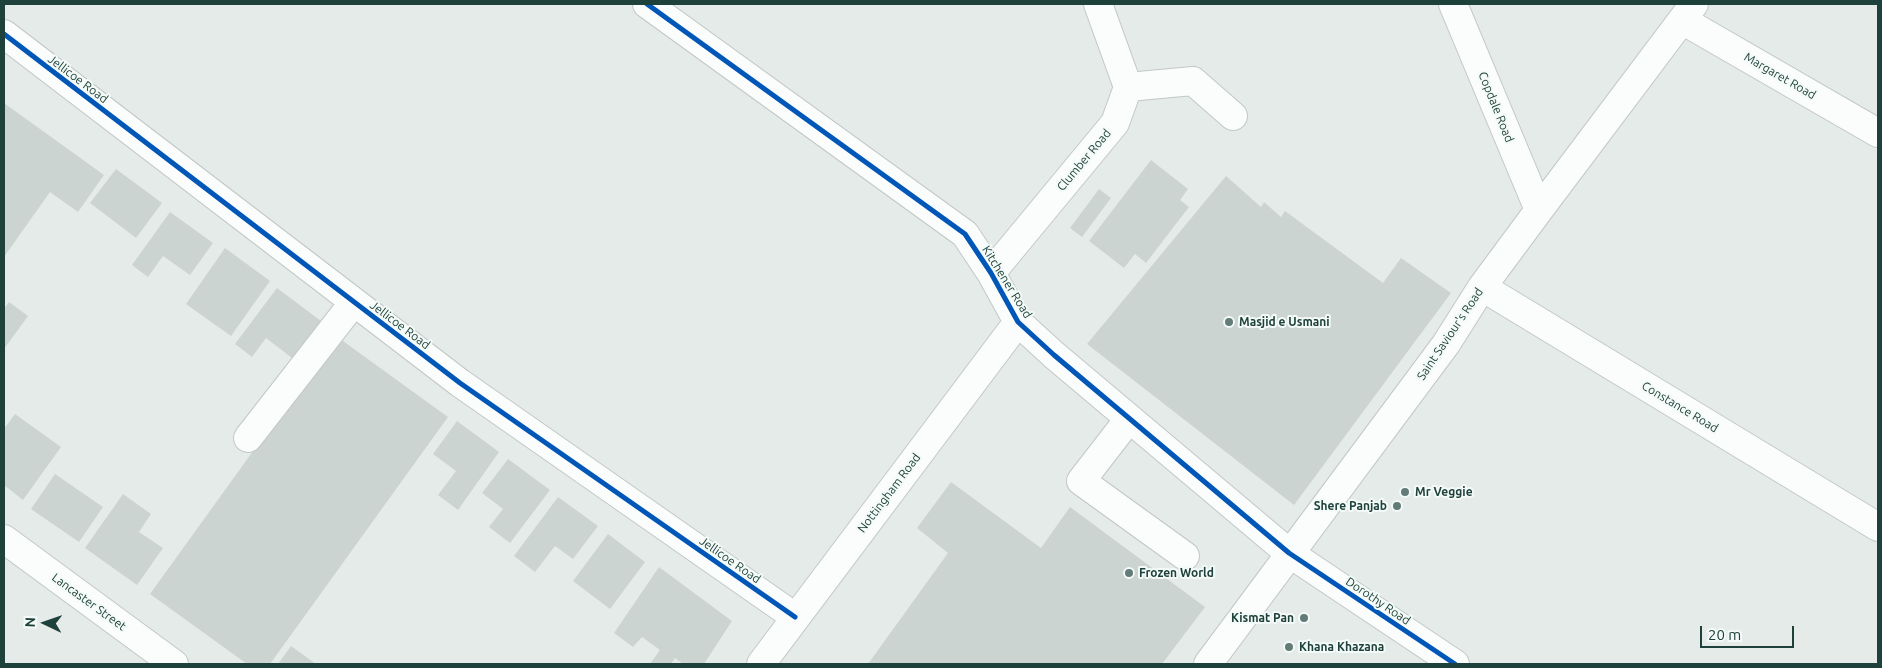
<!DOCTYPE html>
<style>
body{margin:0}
#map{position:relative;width:1882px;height:668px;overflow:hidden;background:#e5ebe8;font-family:Ubuntu,sans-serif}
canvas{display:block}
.frame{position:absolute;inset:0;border:5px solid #1f413b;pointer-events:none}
.north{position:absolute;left:20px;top:598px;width:50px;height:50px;-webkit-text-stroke:4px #f3faf7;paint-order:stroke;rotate:273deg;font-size:14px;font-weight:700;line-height:20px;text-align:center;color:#1f413b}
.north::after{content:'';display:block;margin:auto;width:18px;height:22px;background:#1f413b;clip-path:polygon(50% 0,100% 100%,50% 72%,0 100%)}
.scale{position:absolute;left:1700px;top:626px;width:94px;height:22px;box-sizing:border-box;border:2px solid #1f413b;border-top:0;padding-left:6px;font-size:15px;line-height:18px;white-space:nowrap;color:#1f413b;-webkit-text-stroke:4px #f3faf7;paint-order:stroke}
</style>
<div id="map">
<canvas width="1882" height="668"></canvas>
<div class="frame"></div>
<div class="north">N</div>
<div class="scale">20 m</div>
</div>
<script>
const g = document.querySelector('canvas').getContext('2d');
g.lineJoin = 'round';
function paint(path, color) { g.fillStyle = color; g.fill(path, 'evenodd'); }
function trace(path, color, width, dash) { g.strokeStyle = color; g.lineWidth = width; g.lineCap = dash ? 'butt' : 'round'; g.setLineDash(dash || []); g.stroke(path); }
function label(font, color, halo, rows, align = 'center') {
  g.font = font + ' Ubuntu,sans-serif'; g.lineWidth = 4; g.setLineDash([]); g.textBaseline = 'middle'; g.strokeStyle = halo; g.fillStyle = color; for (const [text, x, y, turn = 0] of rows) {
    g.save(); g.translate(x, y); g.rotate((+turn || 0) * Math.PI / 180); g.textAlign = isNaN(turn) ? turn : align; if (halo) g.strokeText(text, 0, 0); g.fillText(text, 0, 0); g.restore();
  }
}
const building = new Path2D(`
 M 4,103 L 104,175 L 78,212 L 50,192 L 4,257 Z
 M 1151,160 L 1188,189 L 1180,200 L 1189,207 L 1146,263 L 1135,254 L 1124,268 L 1089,241 Z
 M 116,169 L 162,203 L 136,238 L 90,203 Z
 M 1226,176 L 1261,207 L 1264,202 L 1281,217 L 1285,211 L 1383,283 L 1401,258 L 1451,293 L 1294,505 L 1087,344 Z
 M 1099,189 L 1111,198 L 1082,237 L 1070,228 Z
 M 170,212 L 213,243 L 190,275 L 163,256 L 148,277 L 132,265 Z
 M 225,248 L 270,281 L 231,336 L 186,304 Z
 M 277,288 L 325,324 L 296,361 L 266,338 L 252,357 L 235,344 Z
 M 9,302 L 28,316 L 4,349 L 4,309 Z
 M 336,336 L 448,417 L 270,664 L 247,664 L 150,594 Z
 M 15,414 L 61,447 L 23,500 L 4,485 L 4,429 Z
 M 457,421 L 499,452 L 458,510 L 438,495 L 456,471 L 433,454 Z
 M 508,459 L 550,490 L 510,543 L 489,527 L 503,509 L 482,493 Z
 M 55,474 L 103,507 L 79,542 L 31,509 Z
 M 951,482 L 1041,548 L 1070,507 L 1205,607 L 1162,664 L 868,664 L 948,553 L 917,528 Z
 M 123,494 L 151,514 L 139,532 L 163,548 L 137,585 L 85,548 Z
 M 558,497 L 598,526 L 573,559 L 555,546 L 535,572 L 514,556 Z
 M 608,534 L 645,562 L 610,609 L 573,581 Z
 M 659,567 L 732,621 L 704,664 L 683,664 L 675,658 L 671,664 L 650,664 L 660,650 L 642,637 L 633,647 L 614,633 Z
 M 291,646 L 316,664 L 278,664 Z`);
const minor = new Path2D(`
 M 647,4 L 965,234 L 991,273 L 1018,322 L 1054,355 L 1289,553 L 1455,664
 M 1453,4 L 1539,210
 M 1682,20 L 1878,133
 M 4,34 L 460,383 L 795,617
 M 1128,87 L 1193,81 L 1233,116
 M 991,273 L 1115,123 L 1128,87 L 1098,4
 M 1482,287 L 1878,527
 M 1129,419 L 1081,481 L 1185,556
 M 248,438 L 354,302
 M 4,539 L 174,664
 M 761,664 L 1018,322
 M 1208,664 L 1446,344 L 1482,287 L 1539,210 L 1694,4`);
const cycleway = new Path2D(`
 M 647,4 L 965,234 L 991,273 L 1018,322 L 1054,355 L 1289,553 L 1455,664
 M 4,34 L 460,383 L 795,617`);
const markers = [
 [1229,322,5,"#647c78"],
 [1405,492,5,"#647c78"],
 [1397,506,5,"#647c78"],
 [1129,573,5,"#647c78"],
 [1304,618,5,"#647c78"],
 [1289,647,5,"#647c78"]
];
const streetNames = [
 ["Margaret Road",1780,76,30],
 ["Jellicoe Road",78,79,37],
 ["Copdale Road",1496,107,68],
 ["Clumber Road",1084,160,-50],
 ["Kitchener Road",1007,282,58],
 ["Jellicoe Road",400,325,37],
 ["Saint Saviour's Road",1450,334,-56],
 ["Constance Road",1680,407,31],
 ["Nottingham Road",889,493,-53],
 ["Jellicoe Road",730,560,35],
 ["Dorothy Road",1378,601,34],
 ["Lancaster Street",89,602,36]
];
const poiNames = [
 ["Masjid e Usmani",1239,322],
 ["Mr Veggie",1415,492],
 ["Shere Panjab",1387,506,"right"],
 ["Frozen World",1139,573],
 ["Kismat Pan",1294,618,"right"],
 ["Khana Khazana",1299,647]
];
paint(building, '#ccd4d1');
trace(minor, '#c2c8c6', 30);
trace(minor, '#fbfcfc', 28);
trace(cycleway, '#0057b8', 5);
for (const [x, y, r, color] of markers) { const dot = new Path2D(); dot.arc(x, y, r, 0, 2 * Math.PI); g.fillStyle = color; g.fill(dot); trace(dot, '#f3faf7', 2); }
label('12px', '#1f413b', '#f3faf7', streetNames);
label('bold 12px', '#1f413b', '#f3faf7', poiNames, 'left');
</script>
